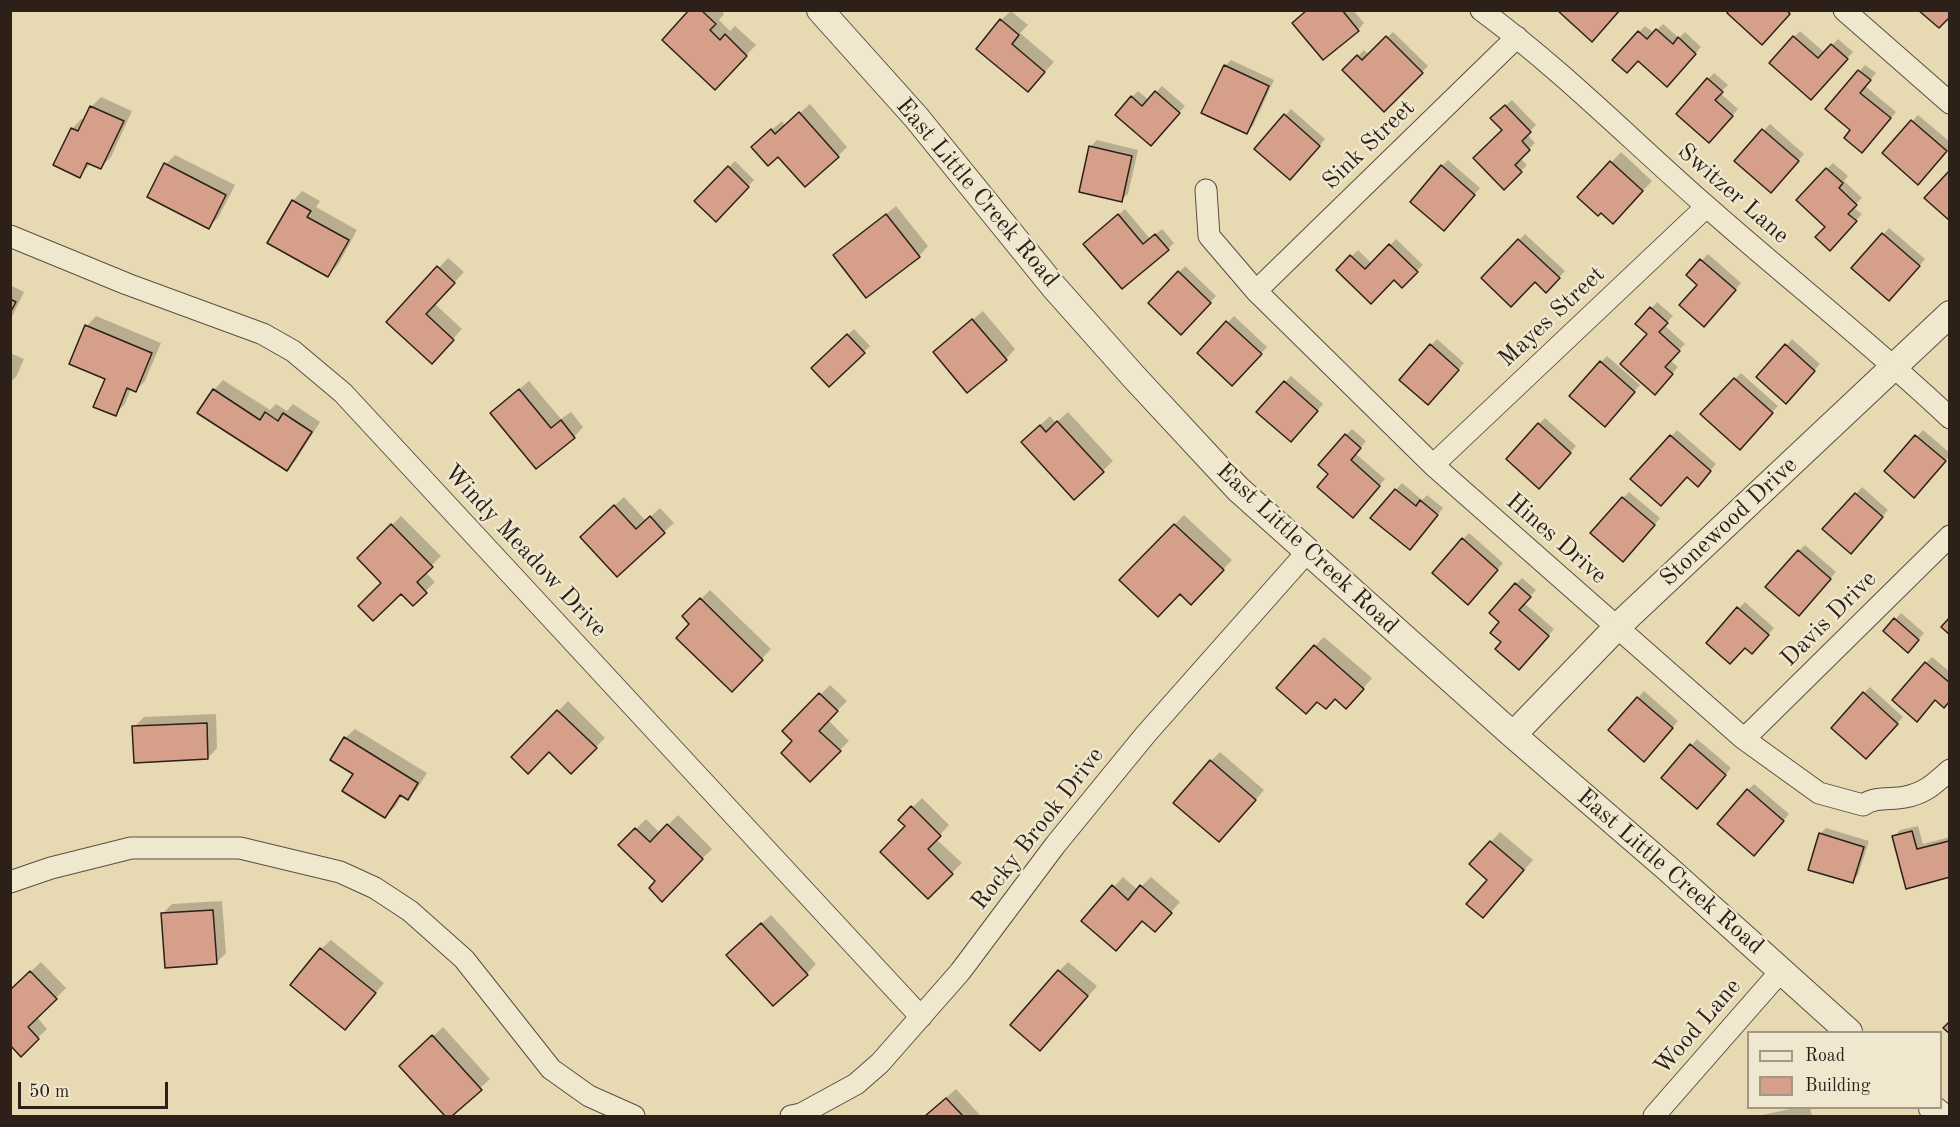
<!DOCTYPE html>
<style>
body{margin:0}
#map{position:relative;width:1960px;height:1127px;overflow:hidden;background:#e7dab3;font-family:"Old Standard TT",serif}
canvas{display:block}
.frame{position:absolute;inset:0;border:12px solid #2c2019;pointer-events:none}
.legend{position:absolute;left:1747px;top:1031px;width:195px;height:78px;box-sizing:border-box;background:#efe7ce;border:2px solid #a19786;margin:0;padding:8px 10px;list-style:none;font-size:18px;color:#2c2019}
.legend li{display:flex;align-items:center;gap:12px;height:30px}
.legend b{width:30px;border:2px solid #a19786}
.scale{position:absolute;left:18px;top:1082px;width:150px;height:27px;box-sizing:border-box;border:3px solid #2c2019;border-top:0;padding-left:8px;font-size:18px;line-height:21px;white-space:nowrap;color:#2c2019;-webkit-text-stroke:4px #efe7ce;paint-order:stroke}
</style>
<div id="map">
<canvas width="1960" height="1127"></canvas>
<div class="frame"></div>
<ul class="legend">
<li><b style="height:8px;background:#efe7ce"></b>Road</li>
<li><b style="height:16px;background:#d69f89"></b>Building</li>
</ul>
<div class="scale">50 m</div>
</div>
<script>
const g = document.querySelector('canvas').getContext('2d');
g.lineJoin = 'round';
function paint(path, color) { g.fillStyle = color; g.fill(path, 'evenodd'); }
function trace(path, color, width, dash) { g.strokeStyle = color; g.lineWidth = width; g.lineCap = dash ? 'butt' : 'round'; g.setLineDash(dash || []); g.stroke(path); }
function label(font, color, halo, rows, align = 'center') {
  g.font = font + ' "Old Standard TT",serif'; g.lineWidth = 5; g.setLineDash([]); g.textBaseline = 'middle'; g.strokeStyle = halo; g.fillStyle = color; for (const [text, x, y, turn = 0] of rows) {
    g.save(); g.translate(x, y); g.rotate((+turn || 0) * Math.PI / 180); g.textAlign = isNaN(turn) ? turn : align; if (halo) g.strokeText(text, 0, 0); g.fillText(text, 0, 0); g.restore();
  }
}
const shadow = new Path2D(`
 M 691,10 L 721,10 L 724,14 L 719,20 L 730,31 L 735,26 L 756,45 L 715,88 Z
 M 1308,10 L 1353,10 L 1364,23 L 1358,30 Z
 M 1011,11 L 1028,25 L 1020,33 L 1054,62 L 1028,90 L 1001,20 Z
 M 1663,24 L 1679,38 L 1685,32 L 1701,47 L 1673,79 L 1639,32 L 1645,26 L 1654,33 Z
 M 1800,31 L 1825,53 L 1838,39 L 1853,52 L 1817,92 L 1794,37 Z
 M 1393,32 L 1428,66 L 1384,110 L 1344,70 L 1364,50 L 1369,55 Z
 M 1231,60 L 1274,80 L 1253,126 L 1246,132 L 1225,66 Z
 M 1865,65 L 1876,73 L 1865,86 L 1896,112 L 1868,145 L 1827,109 Z
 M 1714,73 L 1728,85 L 1720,93 L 1738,109 L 1715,135 L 1708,79 Z
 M 1162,86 L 1185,106 L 1157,138 L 1132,97 L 1138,91 L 1149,100 Z
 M 101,97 L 132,111 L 111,157 L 101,167 L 91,163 L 80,176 L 72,129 L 81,119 L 85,120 L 91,107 Z
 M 1512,100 L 1536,125 L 1527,134 L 1535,143 L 1520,158 L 1527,165 L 1504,188 L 1504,130 L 1492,118 Z
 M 810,104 L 847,147 L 838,156 L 763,137 L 782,121 L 785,126 Z
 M 1291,109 L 1325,139 L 1296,172 L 1256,149 Z
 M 1918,115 L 1950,142 L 1950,148 L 1924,177 L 1884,153 Z
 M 1770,124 L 1804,154 L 1777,185 L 1736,161 Z
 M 1097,140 L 1138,150 L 1128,194 L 1121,200 L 1081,191 L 1091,146 Z
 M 1621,152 L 1652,181 L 1623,213 L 1579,197 Z
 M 175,155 L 235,185 L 218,218 L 208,227 L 166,164 Z
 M 1448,160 L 1480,188 L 1450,223 L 1442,166 Z
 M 735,161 L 754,180 L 716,220 L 696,201 Z
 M 1833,163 L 1848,176 L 1844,181 L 1862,198 L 1853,207 L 1862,214 L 1836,242 L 1827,226 L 1827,169 Z
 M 302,191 L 320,201 L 316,207 L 357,230 L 338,265 L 328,275 L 293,201 Z
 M 896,206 L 928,246 L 919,256 L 835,256 Z
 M 1125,209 L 1150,239 L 1162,229 L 1174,243 L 1168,249 L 1092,238 Z
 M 1889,228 L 1925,259 L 1895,293 L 1854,268 Z
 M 1525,234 L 1565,271 L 1546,291 L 1535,280 L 1483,278 Z
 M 1396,239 L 1423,265 L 1402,286 L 1394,278 L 1338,270 L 1358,250 L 1372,264 Z
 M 1708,254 L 1741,283 L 1710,319 L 1699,284 L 1688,275 Z
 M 448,258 L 464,272 L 435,304 L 462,329 L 441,352 L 388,322 Z
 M 1185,266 L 1216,296 L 1181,333 L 1150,303 Z
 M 10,285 L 24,292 L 10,321 Z
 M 1657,302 L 1673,316 L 1664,325 L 1685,344 L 1670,360 L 1678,367 L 1661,386 L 1649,334 L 1638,324 Z
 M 983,311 L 1015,349 L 1006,359 L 945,343 Z
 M 96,316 L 161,343 L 145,381 L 136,390 L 131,388 L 125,404 L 115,414 L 106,378 L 87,326 Z
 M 1234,316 L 1267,347 L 1232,384 L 1199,353 Z
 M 854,329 L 870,346 L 829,385 L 813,368 Z
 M 1437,339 L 1464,363 L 1434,397 L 1431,345 Z
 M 1792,339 L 1820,364 L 1792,396 L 1786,346 Z
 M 10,353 L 24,359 L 16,377 L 10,382 Z
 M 1607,356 L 1640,385 L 1611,419 L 1601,362 Z
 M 1741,373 L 1778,406 L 1746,442 L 1735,379 Z
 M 1291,376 L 1323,404 L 1297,434 L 1285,382 Z
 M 223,380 L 270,410 L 276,404 L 287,411 L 293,404 L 320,422 L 296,460 L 287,469 L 214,390 Z
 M 529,381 L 561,419 L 571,412 L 583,427 L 574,437 L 492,413 Z
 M 1068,412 L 1113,461 L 1074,498 L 1033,432 L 1050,416 L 1056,423 Z
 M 1545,418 L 1576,446 L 1545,480 L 1539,424 Z
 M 1352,429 L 1366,441 L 1356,454 L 1385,479 L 1359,510 L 1331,474 L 1346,435 Z
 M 1677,430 L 1716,464 L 1704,478 L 1688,475 L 1633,479 Z
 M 1923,430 L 1950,453 L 1950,456 L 1920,489 L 1886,471 Z
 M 1402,483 L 1422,500 L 1427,495 L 1443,508 L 1416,542 L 1396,490 Z
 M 1862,487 L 1888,510 L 1857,546 L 1856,494 Z
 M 1629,492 L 1660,518 L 1629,554 L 1623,498 Z
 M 624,497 L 646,521 L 660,508 L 674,523 L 664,532 L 591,527 Z
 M 1184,515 L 1232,560 L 1191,603 L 1180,592 L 1121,580 Z
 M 401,516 L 441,556 L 425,572 L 435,582 L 413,604 L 401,592 L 383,583 L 359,558 Z
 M 1469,533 L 1503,563 L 1474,597 L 1463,539 Z
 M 1805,545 L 1836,572 L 1805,608 L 1799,551 Z
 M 1522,578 L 1536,590 L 1524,603 L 1554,629 L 1525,662 L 1503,642 L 1501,622 L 1516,584 Z
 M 710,590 L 771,649 L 732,690 L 691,624 L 684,616 Z
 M 1745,602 L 1774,628 L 1758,646 L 1739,608 Z
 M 1901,613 L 1924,633 L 1914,645 L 1885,631 Z
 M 1324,637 L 1372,678 L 1356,697 L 1315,646 Z
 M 1932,657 L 1950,672 L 1950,700 L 1936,699 L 1926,663 Z
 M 830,685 L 847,701 L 828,720 L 849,741 L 810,780 L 794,741 L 784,731 Z
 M 1870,687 L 1903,717 L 1872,751 L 1864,693 Z
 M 1644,691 L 1678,721 L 1650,754 L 1610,730 Z
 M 568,701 L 605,738 L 571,772 L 549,750 L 513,757 Z
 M 216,714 L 217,748 L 208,758 L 134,727 L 144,717 Z
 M 355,729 L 427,773 L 417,789 L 408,798 L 402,795 L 395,807 L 385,816 L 355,773 L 345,738 Z
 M 1697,739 L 1731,768 L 1703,801 L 1663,778 Z
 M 1220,752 L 1264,790 L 1228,831 L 1211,761 Z
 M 1754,784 L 1789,814 L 1760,848 L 1748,790 Z
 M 922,798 L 949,825 L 936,839 L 962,863 L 928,897 L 907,826 L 900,820 Z
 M 678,815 L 712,849 L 662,899 L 657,881 L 620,845 L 646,819 L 660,833 Z
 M 1918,826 L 1923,844 L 1950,837 L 1950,875 L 1894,837 L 1900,830 Z
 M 1826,828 L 1869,841 L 1858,875 L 1852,882 L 1820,834 Z
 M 1500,832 L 1533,860 L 1492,907 L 1489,880 L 1471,864 Z
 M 1123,877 L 1138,890 L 1151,877 L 1180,902 L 1164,920 L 1083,920 Z
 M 222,901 L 226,953 L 216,963 L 162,914 L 172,904 Z
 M 771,915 L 816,964 L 807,974 L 738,945 Z
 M 331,940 L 384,983 L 345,1028 L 321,949 Z
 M 41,962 L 66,988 L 37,1017 L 47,1029 L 21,1054 L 10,991 Z
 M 1068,962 L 1097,986 L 1050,1040 L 1059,971 Z
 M 443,1027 L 490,1079 L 450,1116 L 447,1116 L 401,1066 Z
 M 956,1089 L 981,1116 L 925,1116 Z
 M 1794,1108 L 1810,1108 L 1812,1116 L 1758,1116 Z`);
const building = new Path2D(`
 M 689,10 L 701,10 L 716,24 L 710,30 L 720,40 L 725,34 L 747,56 L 715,90 L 662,40 Z
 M 1307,10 L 1342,10 L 1359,31 L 1323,60 L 1292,23 Z
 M 1557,10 L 1620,10 L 1592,42 Z
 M 1729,10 L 1787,10 L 1790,14 L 1762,45 L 1727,13 Z
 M 1918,10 L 1950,10 L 1950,17 L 1939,28 Z
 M 1000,19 L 1019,35 L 1012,44 L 1045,72 L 1028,92 L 976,49 Z
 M 1656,29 L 1673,44 L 1678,37 L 1696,54 L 1667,87 L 1638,61 L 1627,73 L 1612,60 L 1638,31 L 1647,39 Z
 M 1386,36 L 1423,73 L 1384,112 L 1342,70 L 1357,55 L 1362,60 Z
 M 1793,36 L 1818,58 L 1831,44 L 1848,59 L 1811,100 L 1769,63 Z
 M 1224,65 L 1269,86 L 1247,134 L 1201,113 Z
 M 1858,70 L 1871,80 L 1860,93 L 1891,118 L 1862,153 L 1844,138 L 1850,130 L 1825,109 Z
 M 1707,78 L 1723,92 L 1715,100 L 1733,116 L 1709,143 L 1676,114 Z
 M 1155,91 L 1180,113 L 1151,146 L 1115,115 L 1131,96 L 1142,106 Z
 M 1505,105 L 1531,132 L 1522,141 L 1530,150 L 1515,165 L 1522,172 L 1504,190 L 1473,158 L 1502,130 L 1490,118 Z
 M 90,106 L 124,121 L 101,169 L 87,163 L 80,178 L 53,165 L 71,128 L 78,131 Z
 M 799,112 L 839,157 L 805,187 L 778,157 L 768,166 L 751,147 L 771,129 L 775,134 Z
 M 1284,114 L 1320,146 L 1290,180 L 1254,149 Z
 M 1911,120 L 1947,151 L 1918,185 L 1882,153 Z
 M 1762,129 L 1799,161 L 1771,193 L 1734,161 Z
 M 1089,146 L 1132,156 L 1122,202 L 1079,192 Z
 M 1610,161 L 1643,191 L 1613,224 L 1601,213 L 1598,216 L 1577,197 Z
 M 164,163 L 226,195 L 209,229 L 147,197 Z
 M 1441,165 L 1475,195 L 1444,231 L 1410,202 Z
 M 728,166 L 749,187 L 716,222 L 694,201 Z
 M 1826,168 L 1843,183 L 1839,188 L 1857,205 L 1848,214 L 1857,221 L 1830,251 L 1815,237 L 1825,227 L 1796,200 Z
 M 1950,170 L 1950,221 L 1924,198 Z
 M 292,200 L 311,211 L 307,217 L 349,240 L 328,277 L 267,243 Z
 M 886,214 L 920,257 L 866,298 L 833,255 Z
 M 1118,214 L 1143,244 L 1155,234 L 1169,250 L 1122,289 L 1083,244 Z
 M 1882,233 L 1920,266 L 1889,301 L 1851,268 Z
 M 1518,239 L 1560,278 L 1546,293 L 1535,282 L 1511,307 L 1481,278 Z
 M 1389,244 L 1418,272 L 1402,288 L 1394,280 L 1371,304 L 1336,270 L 1350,255 L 1365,269 Z
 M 1700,259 L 1736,290 L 1704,327 L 1679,305 L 1697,285 L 1686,275 Z
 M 437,266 L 455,283 L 426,314 L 454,340 L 432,364 L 386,322 Z
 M 1178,271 L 1211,303 L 1181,335 L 1148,303 Z
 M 10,299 L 16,302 L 10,313 Z
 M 1650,307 L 1668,323 L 1659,332 L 1680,351 L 1665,367 L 1673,374 L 1655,395 L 1620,364 L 1647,334 L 1635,324 Z
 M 972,319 L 1007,360 L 967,393 L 933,352 Z
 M 1226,321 L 1262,354 L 1232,386 L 1197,353 Z
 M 85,325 L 152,353 L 136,392 L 127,388 L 116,416 L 93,407 L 105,379 L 69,364 Z
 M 847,334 L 865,353 L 829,387 L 811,368 Z
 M 1430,344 L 1459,370 L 1428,405 L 1399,380 Z
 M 1785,344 L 1815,371 L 1786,404 L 1756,377 Z
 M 1600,361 L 1635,392 L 1605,427 L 1569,396 Z
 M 1734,378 L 1773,413 L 1740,450 L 1700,414 Z
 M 1284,381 L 1318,411 L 1291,442 L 1256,412 Z
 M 213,389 L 260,420 L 265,412 L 278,421 L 283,413 L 312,432 L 287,471 L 197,413 Z
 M 519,389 L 551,428 L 561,420 L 575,438 L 536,469 L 490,413 Z
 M 1057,421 L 1104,472 L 1074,500 L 1021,442 L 1040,425 L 1046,432 Z
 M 1538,423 L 1571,453 L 1539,489 L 1506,459 Z
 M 1345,434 L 1361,448 L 1351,460 L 1380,486 L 1353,518 L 1317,487 L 1328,474 L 1318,465 Z
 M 1670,435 L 1711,471 L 1698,487 L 1687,477 L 1661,506 L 1630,479 Z
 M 1915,435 L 1946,461 L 1914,498 L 1884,471 Z
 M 1395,489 L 1416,506 L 1420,500 L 1438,515 L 1410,550 L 1370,518 Z
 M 1855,493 L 1883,517 L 1851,554 L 1822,529 Z
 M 1622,497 L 1655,525 L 1623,562 L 1590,533 Z
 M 614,505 L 636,529 L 650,516 L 665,533 L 617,577 L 580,537 Z
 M 391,524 L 433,567 L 417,582 L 427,593 L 413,606 L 401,594 L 373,621 L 358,606 L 381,583 L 357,558 Z
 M 1174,524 L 1224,570 L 1191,605 L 1180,594 L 1158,617 L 1119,580 Z
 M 1462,538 L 1498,570 L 1468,605 L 1432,573 Z
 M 1798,550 L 1831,579 L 1799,616 L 1765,587 Z
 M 1515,583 L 1531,597 L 1519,610 L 1549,636 L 1519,670 L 1495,649 L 1501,642 L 1490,633 L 1499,622 L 1489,613 Z
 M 700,598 L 763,660 L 732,692 L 676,638 L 689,624 L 682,616 Z
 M 1737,607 L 1769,635 L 1752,654 L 1745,648 L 1730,664 L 1706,643 Z
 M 1950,617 L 1950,635 L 1941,627 Z
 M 1894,618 L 1919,640 L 1908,653 L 1883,631 Z
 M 1314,645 L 1364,689 L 1346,709 L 1335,699 L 1326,709 L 1317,702 L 1306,714 L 1276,688 Z
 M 1925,662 L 1950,683 L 1950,701 L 1944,708 L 1935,700 L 1917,722 L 1892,700 Z
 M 1863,692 L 1898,724 L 1866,759 L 1831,728 Z
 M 819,693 L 838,711 L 819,731 L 841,751 L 810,782 L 781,753 L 792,741 L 782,731 Z
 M 1637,697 L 1673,728 L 1644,762 L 1608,730 Z
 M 557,710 L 597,748 L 571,774 L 549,752 L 528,774 L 511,757 Z
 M 207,723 L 208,759 L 134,763 L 132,726 Z
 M 344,737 L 418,783 L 408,800 L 400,795 L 385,818 L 342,791 L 353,774 L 330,760 Z
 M 1690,744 L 1726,775 L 1697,809 L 1661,778 Z
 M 1210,760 L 1256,800 L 1219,842 L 1173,803 Z
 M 1747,789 L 1784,821 L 1754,856 L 1717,824 Z
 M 911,806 L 941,836 L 928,849 L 953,874 L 928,899 L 880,852 L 905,826 L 898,820 Z
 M 667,824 L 703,859 L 662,902 L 649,888 L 655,881 L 618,845 L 635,828 L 650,842 Z
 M 1912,831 L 1917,849 L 1949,841 L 1950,877 L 1906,889 L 1892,836 Z
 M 1819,833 L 1864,847 L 1853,883 L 1808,870 Z
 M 1490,841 L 1524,870 L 1483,918 L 1466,904 L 1487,880 L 1469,864 Z
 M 1112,885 L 1128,900 L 1140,885 L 1172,913 L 1155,932 L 1142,921 L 1116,951 L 1081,921 Z
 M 213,910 L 217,964 L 165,968 L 161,913 Z
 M 761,923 L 808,975 L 773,1006 L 726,955 Z
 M 320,948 L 376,993 L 345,1030 L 290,985 Z
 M 1058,970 L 1088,996 L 1040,1051 L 1010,1025 Z
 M 30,971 L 57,999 L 28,1027 L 39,1039 L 21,1057 L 10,1045 L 10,990 Z
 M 1950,1021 L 1950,1034 L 1943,1028 Z
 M 432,1035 L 482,1090 L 452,1116 L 445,1116 L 399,1066 Z
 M 946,1098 L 963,1116 L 925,1116 Z`);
const minor = new Path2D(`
 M 1481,10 C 1561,69 1631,140 1705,205 C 1786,277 1871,343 1950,418
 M 1844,10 L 1950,103
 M 1206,190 L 1209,236 L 1256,291 L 1433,465 L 1744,739 L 1819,793 L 1863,805 C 1876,796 1891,800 1905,797 C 1926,793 1935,783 1950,770
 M 10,236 L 127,284 L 263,334 L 293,351 L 343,393 L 921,1017
 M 1256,291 L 1517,37
 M 1433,465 L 1706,207
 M 1744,739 L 1950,536
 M 10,882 L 51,868 L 131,848 L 240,848 L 340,872 L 375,888 L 410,911 L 464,959 L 551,1069 L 589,1096 L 634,1116
 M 791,1116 L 801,1114 L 856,1084 L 880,1063 L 960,972 L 1056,844 L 1146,734 L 1308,551
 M 1654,1116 L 1781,971`);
const tertiary = new Path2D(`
 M 820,10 L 916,117 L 1054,287 L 1134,377 L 1238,489 L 1513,735 L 1667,868 L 1849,1032
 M 1513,735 L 1618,626 L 1950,314
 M 1932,1108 L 1942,1116`);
const streetNames = [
 ["Sink Street",1369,145,-44],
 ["East Little Creek Road",977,193,50],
 ["Switzer Lane",1733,194,41],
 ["Mayes Street",1552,317,-43],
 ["Stonewood Drive",1729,522,-43],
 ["Hines Drive",1556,539,41],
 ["East Little Creek Road",1307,549,43],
 ["Windy Meadow Drive",525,551,47],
 ["Davis Drive",1829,619,-45],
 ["Rocky Brook Drive",1038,829,-52],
 ["East Little Creek Road",1670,872,41],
 ["Wood Lane",1698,1027,-49]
];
paint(shadow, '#0003');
paint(building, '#d69f89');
trace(building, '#2c2019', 1.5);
trace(minor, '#5b4e40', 23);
trace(tertiary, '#5b4e40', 28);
trace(minor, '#efe7ce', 21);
trace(tertiary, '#efe7ce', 26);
label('24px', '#2c2019', '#efe7ce', streetNames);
</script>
